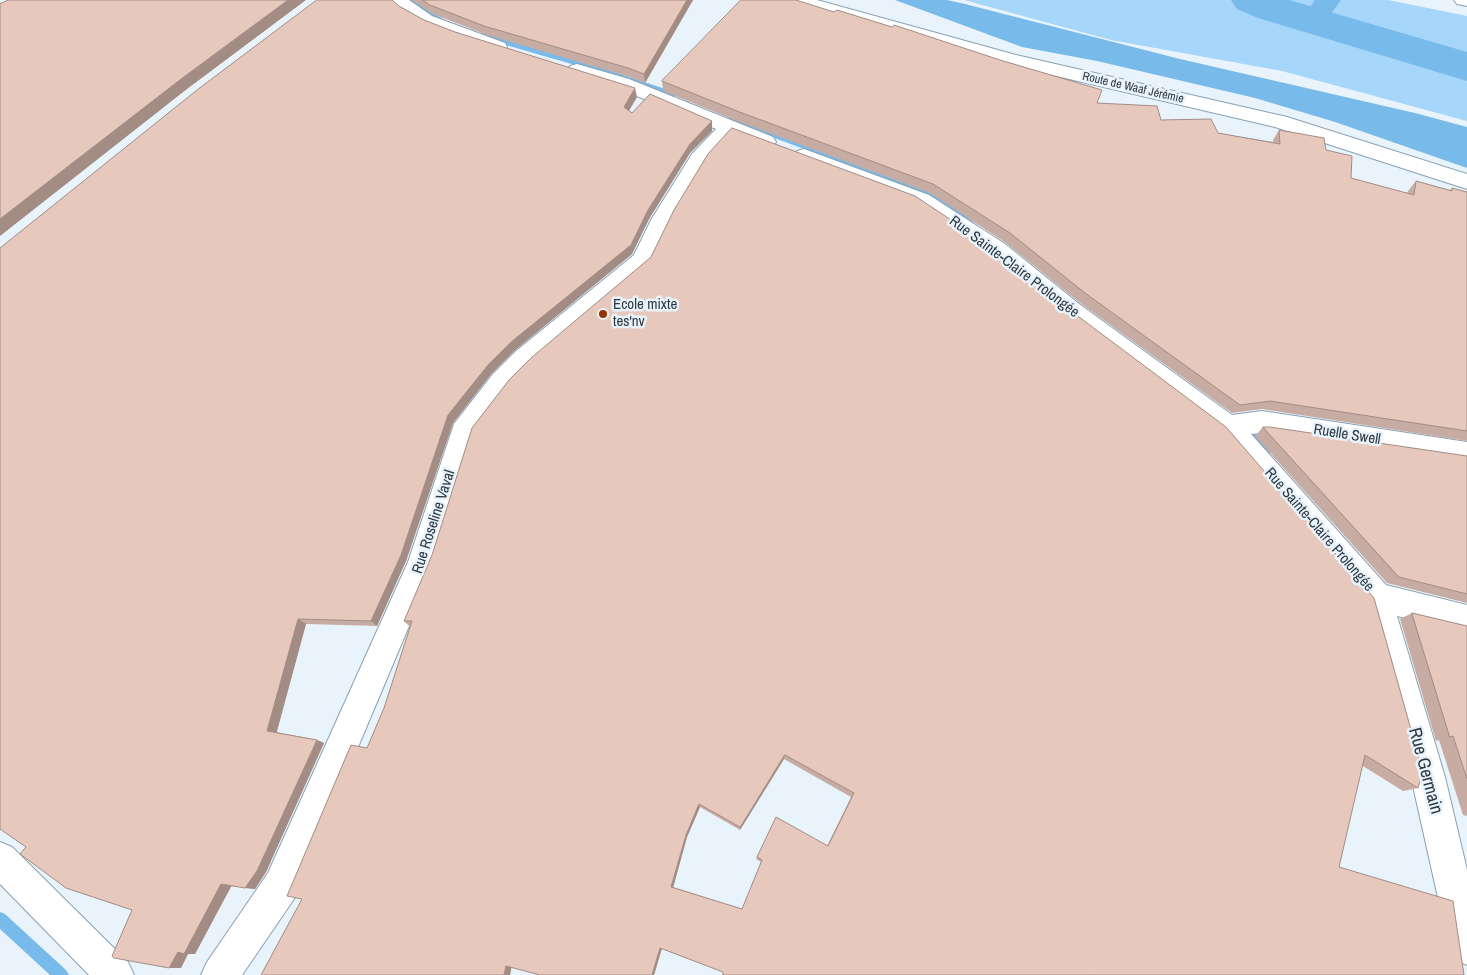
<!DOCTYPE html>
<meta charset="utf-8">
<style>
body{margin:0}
canvas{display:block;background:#e9f3fb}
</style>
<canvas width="1467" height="975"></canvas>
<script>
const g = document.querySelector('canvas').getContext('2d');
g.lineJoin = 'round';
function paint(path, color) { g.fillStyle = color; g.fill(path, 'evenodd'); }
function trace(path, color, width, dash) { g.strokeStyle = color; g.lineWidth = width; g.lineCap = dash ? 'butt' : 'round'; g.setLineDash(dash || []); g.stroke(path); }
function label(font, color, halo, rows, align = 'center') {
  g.font = font + ' "Archivo Narrow",sans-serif'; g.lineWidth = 5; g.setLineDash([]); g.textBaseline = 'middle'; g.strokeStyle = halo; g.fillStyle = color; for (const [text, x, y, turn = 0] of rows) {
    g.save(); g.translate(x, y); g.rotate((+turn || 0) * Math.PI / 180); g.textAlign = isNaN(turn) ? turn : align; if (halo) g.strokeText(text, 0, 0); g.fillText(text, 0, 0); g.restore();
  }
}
const green = new Path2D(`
 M 964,0 L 1388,0 L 1467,16 L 1467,121 L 1282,71 L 1111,40 Z`);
const water = new Path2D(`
 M 895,0 L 947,0 L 965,4 L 1180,59 L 1415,113 L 1467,127 L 1467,168 L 1335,122 L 1255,98 L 1097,61 L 1022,47 Z`);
const stream = new Path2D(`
 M 404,0 L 413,0 L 453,25 L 446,27 Z
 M 478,33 L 484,33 L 588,63 L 680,94 L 676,96 L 673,96 L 582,67 L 478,37 Z
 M 732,116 L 885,172 L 921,188 L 955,207 L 987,233 L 982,236 L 979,235 L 949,211 L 915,192 L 879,177 L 729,121 L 729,117 Z
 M 1249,425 L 1253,426 L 1269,449 L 1270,452 L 1269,455 L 1261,455 L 1245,432 L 1244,429 L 1245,426 Z
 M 0,912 L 5,914 L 66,970 L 69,975 L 50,975 L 0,929 Z`);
const canal = new Path2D(`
 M 1315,0 L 1341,0 L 1322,26 L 1313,29 L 1304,26 L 1300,21 Z`);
const river = new Path2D(`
 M 1231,0 L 1289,0 L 1467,52 L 1467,81 L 1258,18 L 1237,9 Z`);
const minor = new Path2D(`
 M 388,0 L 409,0 L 432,16 L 505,43 L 507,47 L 505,51 L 498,53 L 491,51 L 420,24 Z
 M 788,0 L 817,0 L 1016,55 L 1287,117 L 1467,174 L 1467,189 L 1275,127 L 1005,64 L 791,4 Z
 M 1454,0 L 1467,0 L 1467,6 L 1457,4 Z
 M 577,64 L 629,79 L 773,137 L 776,142 L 773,147 L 766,149 L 733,136 L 707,163 L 673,220 L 651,266 L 533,366 L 511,388 L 475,436 L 436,562 L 294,899 L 242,975 L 201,975 L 207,962 L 268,873 L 408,562 L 454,424 L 493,374 L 515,352 L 634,255 L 651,220 L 692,154 L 716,129 L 615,87 L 570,74 L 567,70 L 570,66 Z
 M 804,149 L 929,195 L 1005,244 L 1079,304 L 1232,415 L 1262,411 L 1467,442 L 1467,464 L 1262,433 L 1251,434 L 1386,585 L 1467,605 L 1467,633 L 1397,616 L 1445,777 L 1467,870 L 1467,965 L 1454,960 L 1449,947 L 1411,777 L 1364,604 L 1219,434 L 1063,316 L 989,256 L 913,205 L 797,161 L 794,156 L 797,151 Z`);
const tertiary = new Path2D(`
 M 0,842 L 12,847 L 128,962 L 134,975 L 89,975 L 0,884 Z`);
const wall = new Path2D(`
 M 412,0 L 693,0 L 645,83 L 630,77 L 487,35 L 433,14 Z
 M 399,6 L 424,20 L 455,32 L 637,97 L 629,111 L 632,113 L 712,131 L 690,153 L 649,219 L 632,254 L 514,351 L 492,373 L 453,423 L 406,561 L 377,626 L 306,624 L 276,732 L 317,740 L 324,743 L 266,872 L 255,889 L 231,886 L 195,954 L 188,954 L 181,968 L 169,968 L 132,910 L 26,847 Z
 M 662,81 L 1097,103 L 1161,120 L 1218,133 L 1273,142 L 1273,140 L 1279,130 L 1326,150 L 1351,178 L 1407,193 L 1408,191 L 1416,181 L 1450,190 L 1452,188 L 1467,192 L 1467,441 L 1262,409 L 1232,413 L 1080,303 L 1006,243 L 930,193 L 737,121 L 663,91 Z
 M 651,257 L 1418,788 L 1403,791 L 1363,766 L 723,972 L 662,948 L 654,975 L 540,975 L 511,967 L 510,975 L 261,975 L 302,899 L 384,708 L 410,627 L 404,621 ZM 784,759 L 851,797 L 827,846 L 757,857 L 756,859 L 761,862 L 742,909 L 673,887 L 687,837 L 700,807 L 740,830 Z
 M 1263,427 L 1467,456 L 1467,603 L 1387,583 L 1255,436 Z
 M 1412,613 L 1467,626 L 1467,816 L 1463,815 L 1439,740 L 1436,741 L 1400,619 Z`);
const shadedWall = new Path2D(`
 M 288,0 L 306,0 L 187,89 L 0,236 L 0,219 L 181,79 Z
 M 687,0 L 693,0 L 645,83 L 644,74 Z
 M 635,88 L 637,97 L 625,117 L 624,107 Z
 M 712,121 L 712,131 L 690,153 L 649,219 L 632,254 L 514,351 L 492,373 L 453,423 L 406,561 L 377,626 L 371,621 L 448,415 L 488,365 L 648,210 L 690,144 Z
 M 298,619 L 306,624 L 276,735 L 267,731 Z
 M 317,740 L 324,743 L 266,872 L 255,889 L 245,888 Z
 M 785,755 L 784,759 L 740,830 L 740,827 Z
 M 699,804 L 700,807 L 687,837 L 673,888 L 671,887 L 686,835 Z
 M 221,884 L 232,885 L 195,954 L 188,954 L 181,968 L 169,968 L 178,952 Z
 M 660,948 L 662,948 L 654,975 L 652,975 Z
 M 512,965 L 510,975 L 504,975 L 506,966 Z`);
const building = new Path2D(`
 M 9,0 L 288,0 L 181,79 L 0,219 L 0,4 Z
 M 317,0 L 392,0 L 399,6 L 424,20 L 455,32 L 635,88 L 624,107 L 632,113 L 650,94 L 712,121 L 690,144 L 648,210 L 631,245 L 511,342 L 488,365 L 448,415 L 401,555 L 371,621 L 298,619 L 267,731 L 317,740 L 257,871 L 245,888 L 221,884 L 184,954 L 178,952 L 169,968 L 114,958 L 112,956 L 132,910 L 66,888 L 20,854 L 26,847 L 0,829 L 0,248 L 197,90 Z
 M 423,0 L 687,0 L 644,74 L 628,68 L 484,26 L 430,5 Z
 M 741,0 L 796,0 L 834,12 L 837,10 L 892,27 L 894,25 L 1000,60 L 1102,90 L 1097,103 L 1157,106 L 1161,120 L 1211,119 L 1218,133 L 1280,144 L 1279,130 L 1324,138 L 1326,150 L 1352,156 L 1351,178 L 1414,195 L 1416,181 L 1452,191 L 1452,188 L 1467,192 L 1467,431 L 1270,401 L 1240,405 L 1085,293 L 1010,233 L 933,184 L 737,111 L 662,81 Z
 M 732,128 L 915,196 L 992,247 L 1067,308 L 1226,427 L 1374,598 L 1423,772 L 1418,788 L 1365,755 L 1339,867 L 1453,901 L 1464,975 L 723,975 L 723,972 L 660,948 L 652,975 L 540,975 L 506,966 L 504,975 L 261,975 L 302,899 L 287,896 L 351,745 L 367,748 L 384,708 L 412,621 L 404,621 L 432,555 L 472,428 L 509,380 L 531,358 L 651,257 L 674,210 L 708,154 ZM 785,755 L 854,793 L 828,846 L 776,817 L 757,857 L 762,860 L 742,909 L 671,887 L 686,835 L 699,804 L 740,827 Z
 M 1263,427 L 1270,427 L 1467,456 L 1467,594 L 1399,577 Z
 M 1412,613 L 1467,626 L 1467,779 L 1453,736 L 1450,737 Z`);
const markers = [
 [603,314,5,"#963101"]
];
const farStreetnames = [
 ["Route de Waaf Jérémie",1133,88,13]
];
const streetNames = [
 ["Rue Sainte-Claire Prolongée",1014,267,37],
 ["Ruelle Swell",1347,435,9],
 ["Rue Roseline Vaval",434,522,-72],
 ["Rue Sainte-Claire Prolongée",1319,530,49]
];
const poiNames = [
 ["Ecole mixte",613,305],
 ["tes'nv",613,322]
];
const nearStreetnames = [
 ["Rue Germain",1425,771,75]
];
paint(green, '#a6d6fa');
paint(water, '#78baea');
paint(stream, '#78baea');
paint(canal, '#78baea');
paint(river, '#78baea');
trace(minor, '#89a1b3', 2);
trace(tertiary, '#89a1b3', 2);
paint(minor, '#fff');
paint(tertiary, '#fff');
paint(wall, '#c7aca3');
paint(shadedWall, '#a28c84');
paint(building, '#e7c8bd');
trace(building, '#a28c84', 1);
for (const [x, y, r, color] of markers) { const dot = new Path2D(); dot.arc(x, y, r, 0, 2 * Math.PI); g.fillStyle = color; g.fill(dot); trace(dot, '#e9f3fb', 2); }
label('12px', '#2e3840', '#e9f3fb', farStreetnames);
label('15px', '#2e3840', '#e9f3fb', streetNames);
label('15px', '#2e3840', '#e9f3fb', poiNames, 'left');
label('18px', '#2e3840', '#e9f3fb', nearStreetnames);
</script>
